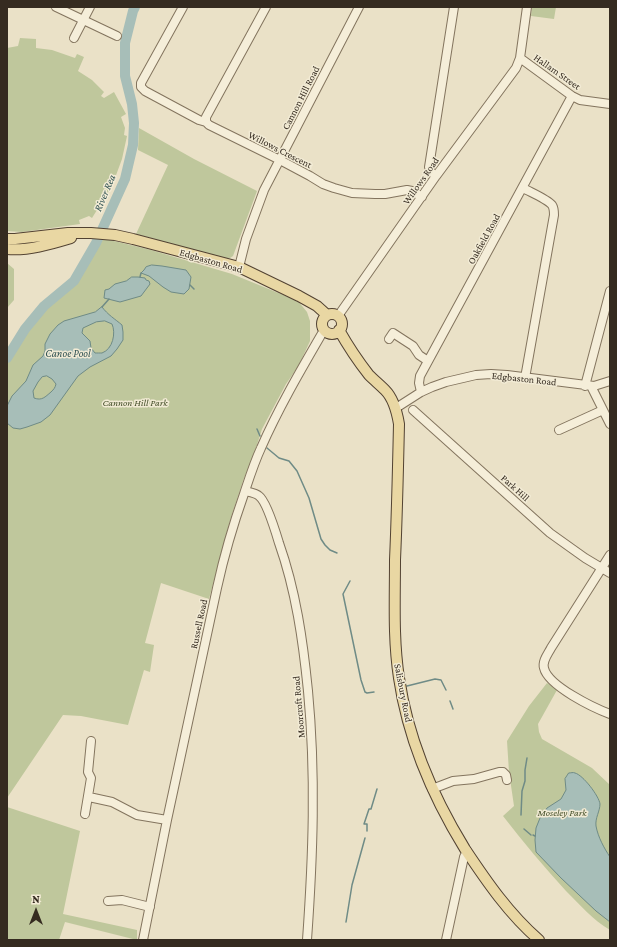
<!DOCTYPE html>
<style>
body{margin:0}
#map{position:relative;width:617px;height:947px;overflow:hidden;background:#eae1c7;font-family:"Crimson Pro",serif}
canvas{display:block}
.frame{position:absolute;inset:0;border:8px solid #352b20;pointer-events:none}
.north{position:absolute;left:16px;top:891px;width:40px;height:40px;-webkit-text-stroke:3px #f2ebd5;paint-order:stroke;rotate:0deg;font-size:11px;font-weight:700;line-height:16px;text-align:center;color:#352b20}
.north::after{content:'';display:block;margin:auto;width:14px;height:18px;background:#352b20;clip-path:polygon(50% 0,100% 100%,50% 72%,0 100%)}
</style>
<div id="map">
<canvas width="617" height="947"></canvas>
<div class="frame"></div>
<div class="north">N</div>
</div>
<script>
const g = document.querySelector('canvas').getContext('2d');
g.lineJoin = 'round';
function paint(path, color) { g.fillStyle = color; g.fill(path, 'evenodd'); }
function trace(path, color, width, dash) { g.strokeStyle = color; g.lineWidth = width; g.lineCap = dash ? 'butt' : 'round'; g.setLineDash(dash || []); g.stroke(path); }
function label(font, color, halo, rows, align = 'center') {
  g.font = font + ' "Crimson Pro",serif'; g.lineWidth = 3; g.setLineDash([]); g.textBaseline = 'middle'; g.strokeStyle = halo; g.fillStyle = color; for (const [text, x, y, turn = 0] of rows) {
    g.save(); g.translate(x, y); g.rotate((+turn || 0) * Math.PI / 180); g.textAlign = isNaN(turn) ? turn : align; if (halo) g.strokeText(text, 0, 0); g.fillText(text, 0, 0); g.restore();
  }
}
const green = new Path2D(`
 M 532,7 L 556,7 L 554,19 L 531,16 Z
 M 20,38 L 36,39 L 36,48 L 52,50 L 75,58 L 77,54 L 84,57 L 78,71 L 92,80 L 104,92 L 101,96 L 104,98 L 114,92 L 126,114 L 121,117 L 125,128 L 124,135 L 127,136 L 122,159 L 112,186 L 92,218 L 89,216 L 79,220 L 80,224 L 22,232 L 7,231 L 7,48 L 18,46 Z
 M 139,128 L 194,159 L 257,191 L 233,256 L 230,258 L 224,258 L 136,234 L 168,165 L 138,150 Z
 M 102,238 L 151,250 L 232,274 L 298,301 L 307,312 L 310,321 L 310,341 L 299,365 L 286,384 L 262,429 L 255,451 L 243,481 L 231,517 L 209,599 L 161,583 L 145,643 L 154,645 L 150,672 L 144,670 L 128,725 L 81,716 L 63,715 L 7,798 L 7,360 L 45,308 L 77,281 Z
 M 7,263 L 14,269 L 14,300 L 7,308 Z
 M 547,683 L 557,690 L 538,724 L 539,732 L 542,739 L 592,768 L 610,785 L 610,930 C 593,920 580,905 566,891 C 544,867 523,842 503,816 L 514,806 L 509,772 L 507,741 L 529,706 Z
 M 7,807 L 80,831 L 63,914 L 137,930 L 137,940 L 65,922 L 59,940 L 7,940 Z`);
const water = new Path2D(`
 M 152,265 L 162,266 L 186,270 L 191,277 L 189,289 L 184,294 L 171,292 L 163,287 L 149,276 L 141,273 L 144,270 L 146,267 Z
 M 132,277 L 138,277 L 145,278 L 146,280 L 149,281 L 150,284 L 141,296 L 120,302 L 104,298 L 105,290 L 109,289 L 115,284 L 126,281 Z
 M 102,307 C 108,315 115,319 122,325 L 123,332 L 123,340 L 117,349 L 111,356 L 90,367 L 78,376 L 50,415 L 41,422 L 27,427 L 20,429 L 13,428 L 7,423 L 7,406 L 12,396 L 26,381 L 33,365 L 43,356 L 45,351 L 45,344 L 50,334 L 58,325 L 64,321 L 95,312 ZM 105,321 L 112,324 C 116,333 113,349 102,353 C 101,353 96,353 95,353 L 91,348 L 90,341 L 82,333 L 83,328 L 96,322 ZM 47,376 L 52,379 L 56,384 C 55,388 54,389 51,392 C 45,397 42,401 34,398 L 33,391 L 38,382 L 42,377 Z
 M 569,773 C 571,773 573,772 575,773 C 583,775 599,796 600,804 C 600,811 595,818 596,826 C 598,837 604,848 610,857 L 610,922 L 596,911 L 561,878 L 536,852 L 535,840 L 536,828 L 540,818 L 547,808 L 561,799 L 566,790 L 565,779 Z`);
const stream = new Path2D(`
 M 140,277 L 141,273
 M 190,285 L 194,289
 M 102,307 L 109,299
 M 257,429 L 260,436
 M 267,448 L 279,458 L 289,461 L 297,471 L 309,498 L 321,539 L 325,545 L 330,550 L 337,553
 M 350,581 L 343,594 L 361,680 L 365,692 L 367,693 L 374,692
 M 407,686 L 435,679 L 441,680 L 446,690
 M 450,701 L 453,709
 M 521,815 L 522,791 L 525,781 L 525,770 L 527,758
 M 524,829 L 531,835
 M 367,831 L 367,824 L 364,824 L 369,809 L 371,809 L 377,789
 M 533,835 L 535,836
 M 346,922 L 352,885 L 365,838`);
const river = new Path2D(`
 M 7,358 L 25,329 L 44,306 L 74,281 L 96,243 L 125,179 L 133,145 L 134,123 L 132,104 L 125,76 L 125,43 L 133,11 L 135,7`);
const minor = new Path2D(`
 M 56,7 L 117,36
 M 183,7 L 141,83 L 141,87 L 145,91 L 199,120 L 206,122 L 209,125 L 280,160 L 310,176 L 323,184 L 334,188 L 352,193 L 375,194 L 385,194 L 407,190 L 412,191 L 422,197
 M 74,38 L 90,7
 M 520,58 L 572,96 L 580,100 L 610,104
 M 206,122 L 206,117 L 266,7
 M 436,176 L 431,172 L 429,167 L 454,7
 M 523,188 C 530,192 547,199 552,205 C 554,208 554,211 554,215 L 525,378
 M 239,267 L 246,239 L 264,190 L 359,7
 M 338,316 L 436,176 L 516,68 L 520,58 L 527,7
 M 389,339 L 393,333 L 413,346 L 419,355 L 428,361
 M 585,386 L 610,291
 M 591,386 L 610,424
 M 421,392 L 419,383 L 420,376 L 572,96
 M 396,408 L 421,392 L 432,387 L 446,382 L 476,375 L 491,374 L 507,375 L 594,386 L 610,381
 M 413,410 L 550,533 L 585,558 L 610,573
 M 559,430 L 603,410
 M 245,491 C 249,492 256,493 259,496 C 266,501 276,533 279,543 C 296,591 303,641 308,691 C 316,775 313,856 307,940
 M 610,555 L 551,648 C 548,654 542,661 544,668 C 548,686 594,708 610,714
 M 432,789 L 453,781 L 474,779 L 499,772 L 503,772 L 506,775 L 507,780
 M 89,797 L 112,802 L 137,815 L 167,820
 M 85,814 L 91,778 L 88,772 L 91,741
 M 108,901 L 122,900 L 150,907
 M 143,940 L 167,820 L 217,588 C 224,556 233,525 244,494 C 249,479 254,463 261,448 C 279,407 302,368 324,330
 M 446,940 L 464,857 L 467,851`);
const major = new Path2D(`
 M 7,239 L 15,239 L 68,233 L 91,233 L 115,235 L 133,239 L 239,267 L 299,296 L 317,306 L 327,315
 M 7,249 C 28,251 51,244 71,238
 M322 324a10 10 0 1 1 20 0a10 10 0 1 1-20 0Z
 M 339,330 C 348,346 358,361 369,375 C 374,380 380,385 385,390 C 394,399 397,412 399,424 C 398,470 397,515 395,560 C 395,600 393,639 399,678 C 408,739 433,797 465,849 C 487,882 509,914 539,940`);
const streetNames = [
 ["Hallam Street",557,72,35],
 ["Cannon Hill Road",301,98,-63],
 ["Willows Crescent",280,150,27],
 ["Willows Road",421,181,-55],
 ["Oakfield Road",484,239,-61],
 ["Edgbaston Road",211,261,16],
 ["Edgbaston Road",524,379,6],
 ["Park Hill",515,488,42],
 ["Russell Road",199,624,-78],
 ["Salisbury Road",403,693,79],
 ["Moorcroft Road",299,707,-95]
];
const parkNames = [
 ["Cannon Hill Park",135,403],
 ["Moseley Park",562,813]
];
const waterNames = [
 ["River Rea",105,193,-67],
 ["Canoe Pool",68,354]
];
paint(green, '#bfc79c');
paint(water, '#a7beb8');
trace(water, '#6f8b86', 1);
trace(stream, '#6f8b86', 1.5);
trace(river, '#a7beb8', 10);
trace(minor, '#83745e', 10);
trace(major, '#524232', 12);
trace(minor, '#f5eed9', 8);
trace(major, '#e9d7a3', 10);
label('10px', '#352b20', '#f2ebd5', streetNames);
label('italic 10px', '#444f29', '#f2ebd5', parkNames);
label('italic 11px', '#315353', '#f2ebd5', waterNames);
</script>
